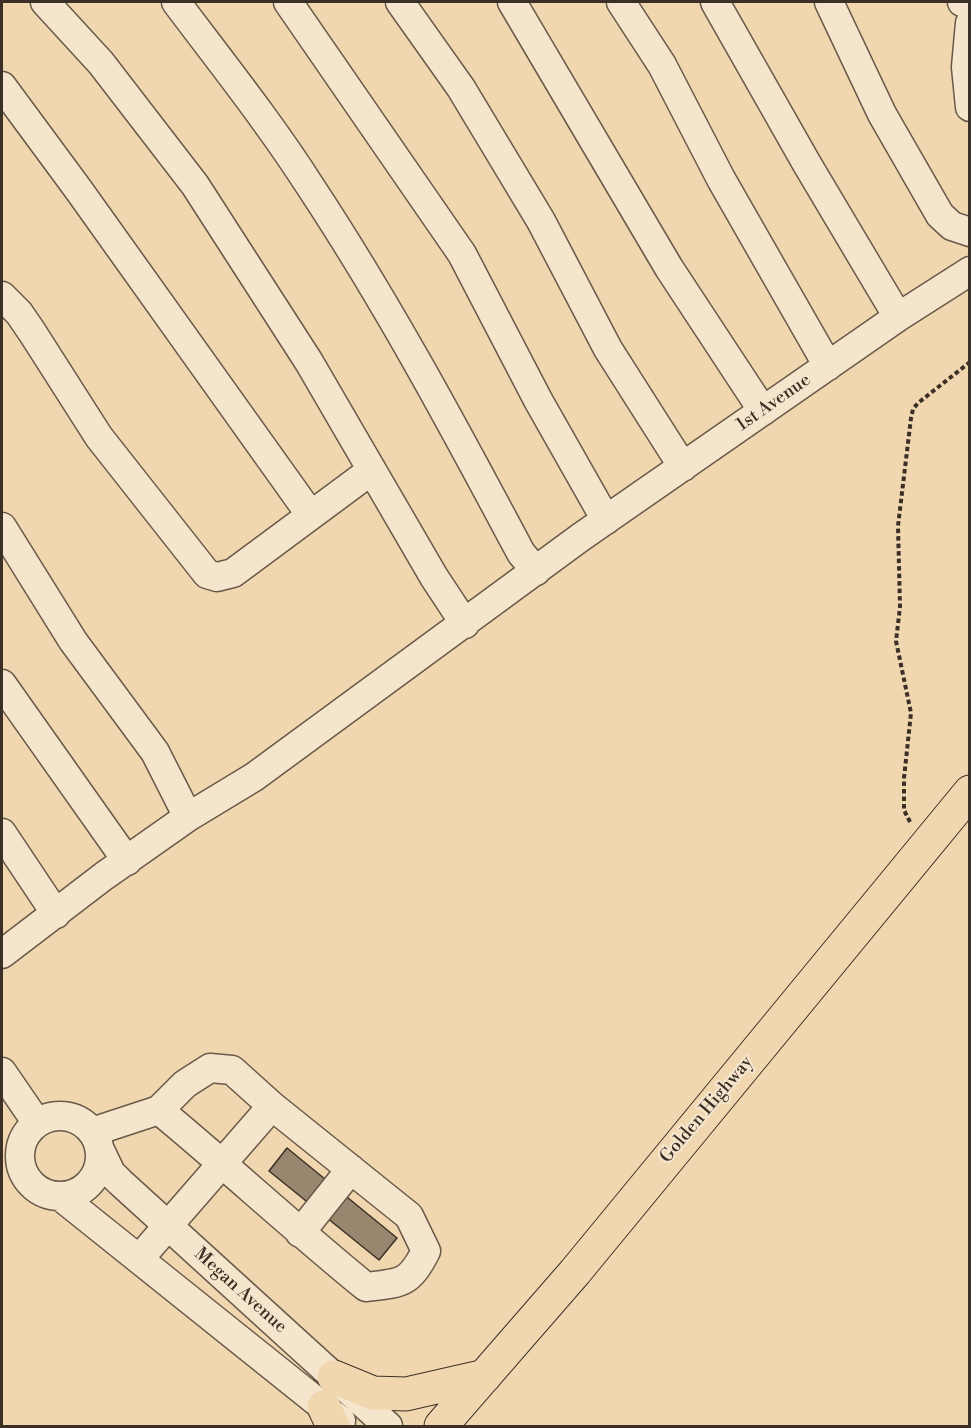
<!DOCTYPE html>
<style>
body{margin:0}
#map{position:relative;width:971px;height:1428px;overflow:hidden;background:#f0d7b0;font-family:"Libre Bodoni",serif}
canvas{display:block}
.frame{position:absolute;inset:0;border:3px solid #3b2f26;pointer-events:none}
</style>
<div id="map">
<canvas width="971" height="1428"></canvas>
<div class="frame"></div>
</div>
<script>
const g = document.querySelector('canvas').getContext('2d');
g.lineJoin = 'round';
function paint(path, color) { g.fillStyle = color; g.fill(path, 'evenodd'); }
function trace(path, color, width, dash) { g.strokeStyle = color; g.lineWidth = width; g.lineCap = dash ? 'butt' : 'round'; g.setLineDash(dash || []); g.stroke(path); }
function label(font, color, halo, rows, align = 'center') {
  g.font = font + ' "Libre Bodoni",serif'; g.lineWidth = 4.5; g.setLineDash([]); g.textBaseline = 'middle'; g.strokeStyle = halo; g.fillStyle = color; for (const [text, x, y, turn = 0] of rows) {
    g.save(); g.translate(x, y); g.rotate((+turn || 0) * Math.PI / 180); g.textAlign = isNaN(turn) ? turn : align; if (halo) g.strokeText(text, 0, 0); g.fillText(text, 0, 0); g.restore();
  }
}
const building = new Path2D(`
 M 287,1148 L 397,1238 L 379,1260 L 269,1171 Z`);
const path = new Path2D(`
 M 910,822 L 904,810 L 904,778 L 911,713 L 896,641 L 900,607 L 898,526 L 911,418 L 913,409 L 918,403 L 970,362`);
const minor = new Path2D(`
 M 45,2 L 101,63 L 195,185 L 309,362 L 434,577 L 465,624
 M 176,2 C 221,62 269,122 310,186 C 388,304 455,429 521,553 L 536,571
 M 288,2 L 462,254 L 538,400 L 606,520
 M 400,2 L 461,88 L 541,221 L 608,349 L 683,467
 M 512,2 L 669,268 L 763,411
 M 621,2 L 662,65 L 721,179 L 828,366
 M 715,2 L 807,164 L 898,317
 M 829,2 L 882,114 L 940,215 L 952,226 L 970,232
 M 962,2 L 970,4
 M 970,23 L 966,67 L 970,107
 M 2,86 L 78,189 L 310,514
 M 2,296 L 19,313 L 32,332 L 99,437 L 207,574 L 217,577 L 233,573 L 372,470
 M 2,527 L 73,641 L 155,752 L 188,817
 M 2,684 L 127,861
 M 2,833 L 56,914
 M 2,954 L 104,876 L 188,817 L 254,777 L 581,537 L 898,317 L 970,271
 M 2,1072 L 37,1123
 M20 1156a40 40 0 1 1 80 0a40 40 0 1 1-80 0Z
 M 92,1132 L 159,1110 L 185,1084 L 210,1068 L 232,1070 L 272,1106 L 409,1216 L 426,1251 C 409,1284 402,1283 366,1287 C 296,1230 229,1168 159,1110
 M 100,1150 L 111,1173 L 120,1182 L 388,1426
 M 60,1196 L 341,1421
 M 300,1233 L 351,1169
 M 139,1259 L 272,1106`);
const major = new Path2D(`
 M 334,1377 L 373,1393 L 406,1394 L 485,1376
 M 324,1407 L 333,1426
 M 441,1426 L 575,1272 L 970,792`);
const streetNames = [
 ["1st Avenue",774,403,-35],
 ["Golden Highway",707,1110,-50],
 ["Megan Avenue",240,1291,42]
];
paint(building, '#99866e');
trace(building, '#3b2f26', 1.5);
trace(minor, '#685948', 31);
trace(major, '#3b2f26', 35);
trace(path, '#3b2f26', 4, [4.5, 3]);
trace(minor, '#f5e5cc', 28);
trace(major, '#f0d7b0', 33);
label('18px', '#3b2f26', '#f5e5cc', streetNames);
</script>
